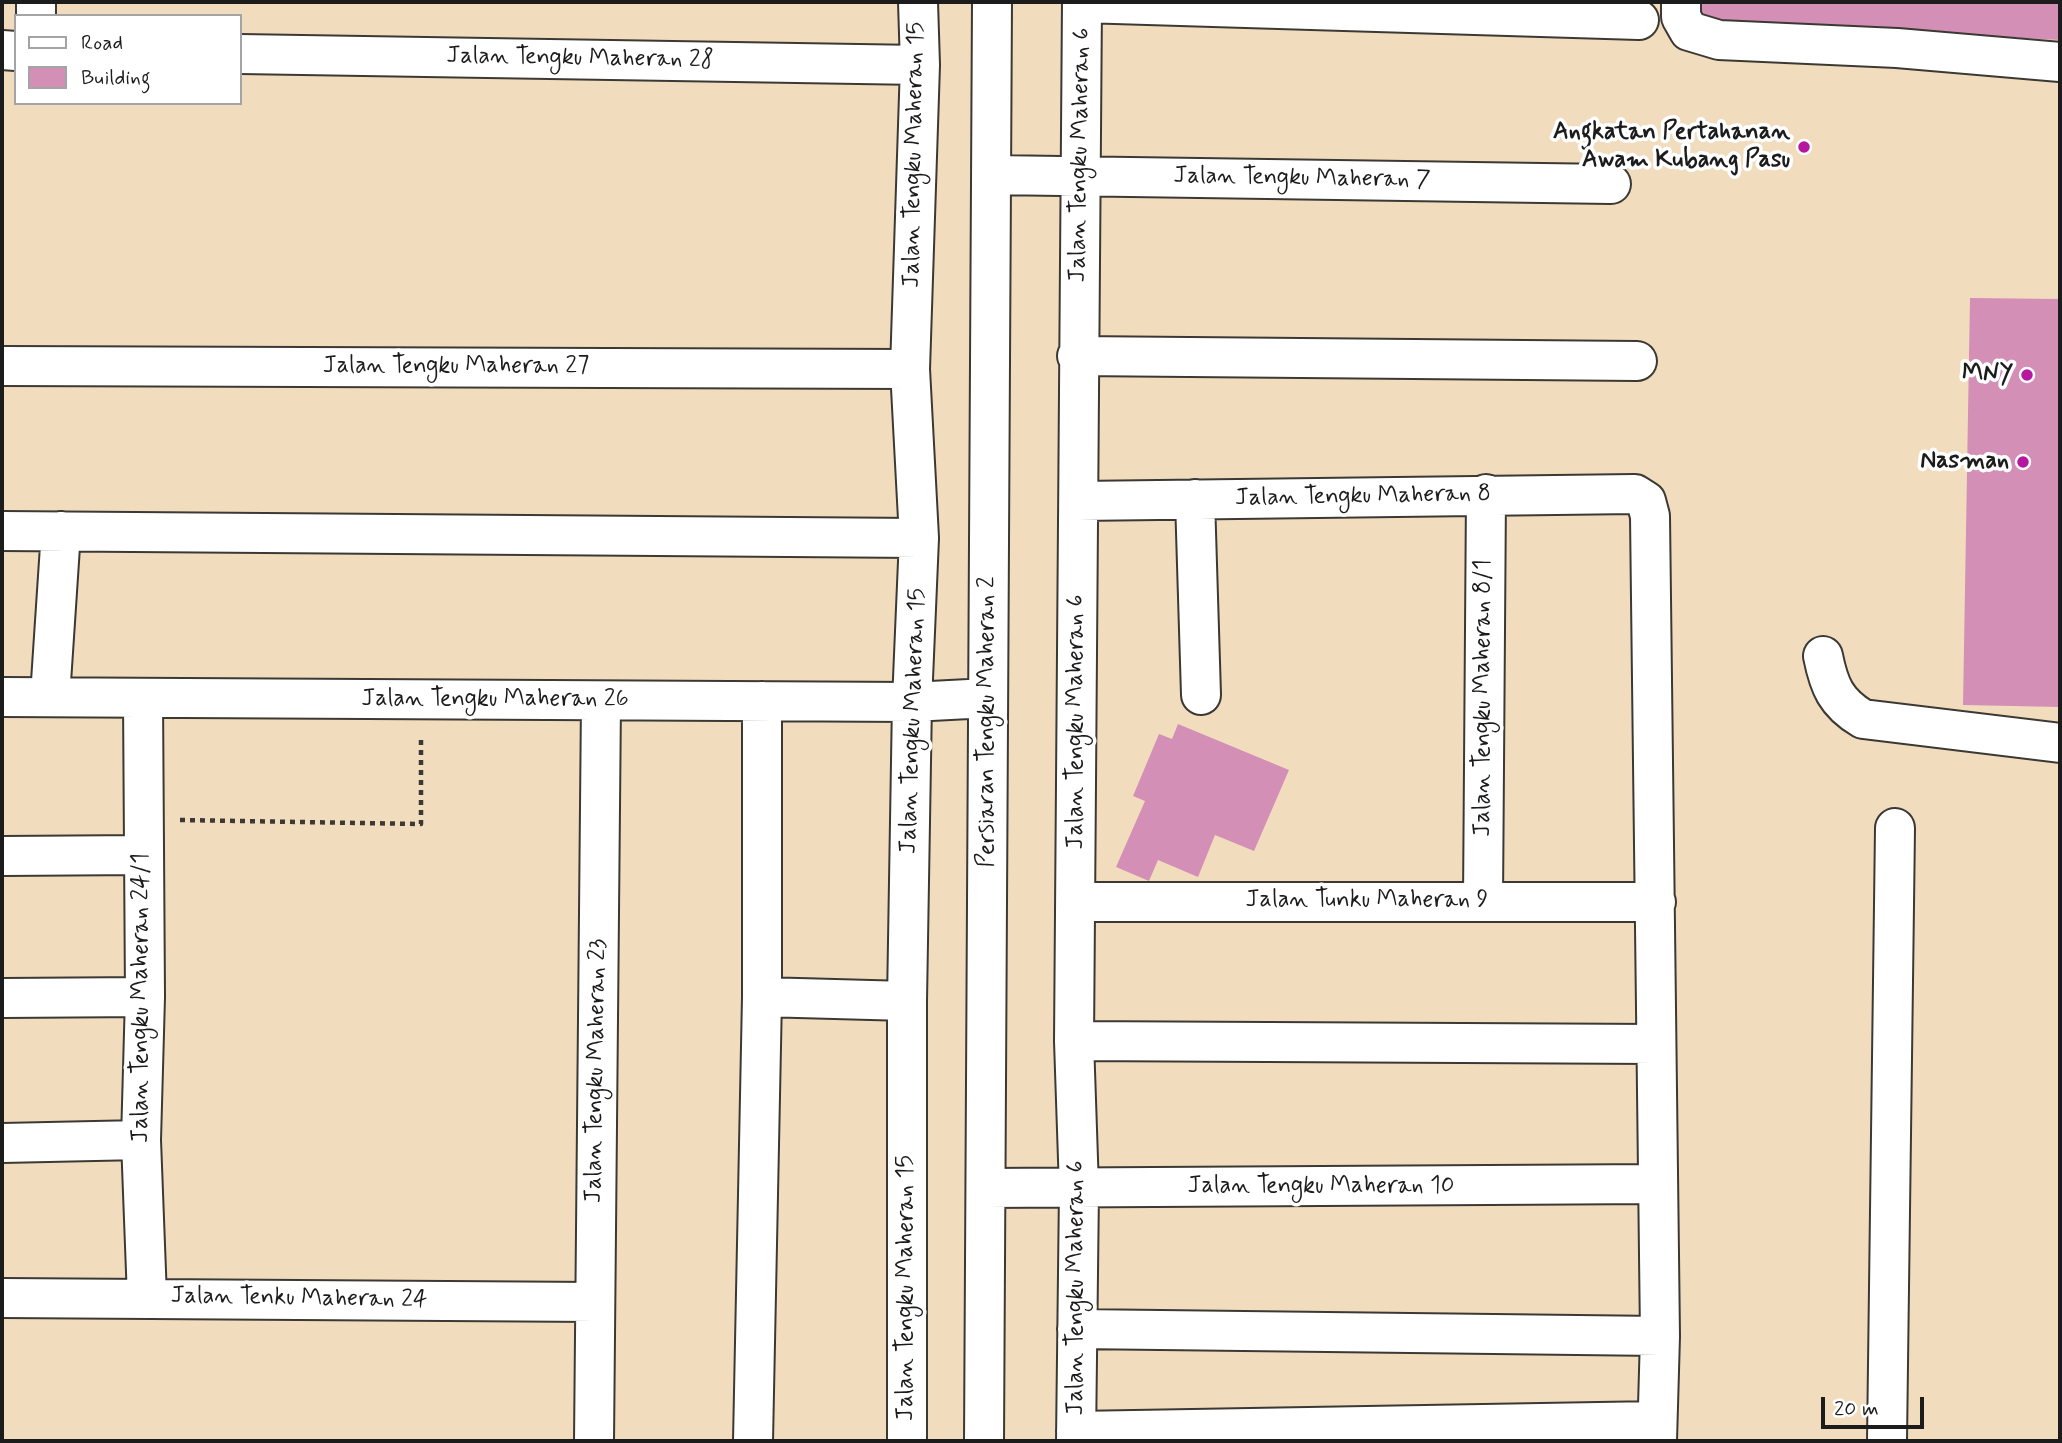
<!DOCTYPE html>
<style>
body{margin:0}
#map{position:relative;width:2062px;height:1443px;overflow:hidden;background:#f1ddbd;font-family:Mynerve,sans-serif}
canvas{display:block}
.frame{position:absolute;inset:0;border:4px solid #1c1c1c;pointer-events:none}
.legend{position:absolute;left:14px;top:14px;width:228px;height:91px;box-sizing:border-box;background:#fff;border:2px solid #a4a4a4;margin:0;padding:9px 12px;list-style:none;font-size:21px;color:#1c1c1c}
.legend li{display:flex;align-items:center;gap:14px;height:35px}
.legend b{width:35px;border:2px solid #a4a4a4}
.scale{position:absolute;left:1821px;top:1397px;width:103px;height:32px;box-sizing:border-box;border:4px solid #1c1c1c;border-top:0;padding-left:9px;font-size:21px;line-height:24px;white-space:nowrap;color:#1c1c1c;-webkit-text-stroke:5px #fff;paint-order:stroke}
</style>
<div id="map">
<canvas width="2062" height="1443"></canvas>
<div class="frame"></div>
<ul class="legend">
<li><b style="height:9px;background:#fff"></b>Road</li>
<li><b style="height:19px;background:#d38fb6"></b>Building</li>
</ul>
<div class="scale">20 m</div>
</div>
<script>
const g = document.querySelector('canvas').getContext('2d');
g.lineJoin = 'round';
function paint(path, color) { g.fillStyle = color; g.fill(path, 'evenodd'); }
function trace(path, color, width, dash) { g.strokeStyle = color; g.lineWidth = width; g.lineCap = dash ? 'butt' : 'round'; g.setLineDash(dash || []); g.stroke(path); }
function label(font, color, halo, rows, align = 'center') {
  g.font = font + ' Mynerve,sans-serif'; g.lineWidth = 7; g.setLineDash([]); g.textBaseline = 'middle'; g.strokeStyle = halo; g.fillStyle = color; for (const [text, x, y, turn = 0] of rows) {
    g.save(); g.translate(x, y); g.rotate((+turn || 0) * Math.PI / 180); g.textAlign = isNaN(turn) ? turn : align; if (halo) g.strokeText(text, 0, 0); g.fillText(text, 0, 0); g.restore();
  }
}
const building = new Path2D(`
 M 1691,2 L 2060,2 L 2060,40 L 1691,20 Z
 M 1970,298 L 2060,299 L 2060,707 L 1963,705 Z
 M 1178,724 L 1289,770 L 1254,851 L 1215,835 L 1198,877 L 1158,860 L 1149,881 L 1116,867 L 1145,801 L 1133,796 L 1159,734 L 1172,739 Z`);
const path = new Path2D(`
 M 180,820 L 421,824 L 421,735`);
const minor = new Path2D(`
 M 1681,2 L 1681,17 L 1689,31 L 1719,40 L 1897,48 L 2060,62
 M 1082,3 L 1639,20
 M 36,16 L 36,2
 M 2,50 L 16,51
 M 240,54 L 920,65
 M 993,175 L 1611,184
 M 1077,356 L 1637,361
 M 2,366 L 910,369
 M 1195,499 L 1201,695
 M 1079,501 L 1635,494 L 1646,501 L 1650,516 L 1660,1336 L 1657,1441
 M 2,531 L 919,538
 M 1823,656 C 1829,686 1836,703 1863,719 L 2060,743
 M 2,697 L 912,702 L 988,698
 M 50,697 L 61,531
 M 143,698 L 145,997 L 141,1140 L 147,1298
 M 762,701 L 762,997 L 907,1001
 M 2,856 L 142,855
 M 1483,901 L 1486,494
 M 1077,902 L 1656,902
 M 2,998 L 145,997
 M 1074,1041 L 1656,1044
 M 2,1143 L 141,1140
 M 987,1188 L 1656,1184
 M 2,1298 L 595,1302
 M 1077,1329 L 1660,1336
 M 1076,1431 L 1657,1421
 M 594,1441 L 601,701
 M 753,1441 L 762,997
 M 907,1441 L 907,1001 L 912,702 L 919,538 L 910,369 L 920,65 L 918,2
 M 984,1441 L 992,2
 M 1076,1441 L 1079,1189 L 1074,1041 L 1082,2
 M 1887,1441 L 1895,828`);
const markers = [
 [1804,147,7,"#b5179e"],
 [2027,375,7,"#b5179e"],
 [2023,462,7,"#b5179e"]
];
const streetNames = [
 ["Jalan Tengku Maheran 28",580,59,1],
 ["Jalan Tengku Maheran 15",915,155,-89],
 ["Jalan Tengku Maheran 6",1081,155,-89],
 ["Jalan Tengku Maheran 7",1302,179,1],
 ["Jalan Tengku Maheran 27",456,367],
 ["Jalan Tengku Maheran 8",1363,497,-1],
 ["Jalan Tengku Maheran 8/1",1484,698,-90],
 ["Jalan Tengku Maheran 26",495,700],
 ["Jalan Tengku Maheran 15",914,721,-88],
 ["Persiaran Tengku Maheran 2",988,722,-90],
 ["Jalan Tengku Maheran 6",1077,722,-90],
 ["Jalan Tunku Maheran 9",1367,901],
 ["Jalan Tengku Maheran 24/1",142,998,-90],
 ["Jalan Tengku Maheran 23",597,1071,-89],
 ["Jalan Tengku Maheran 10",1321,1187],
 ["Jalan Tengku Maheran 15",907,1288,-90],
 ["Jalan Tengku Maheran 6",1077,1288,-90],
 ["Jalan Tenku Maheran 24",299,1299,1]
];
const poiNames = [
 ["Angkatan Pertahanan",1790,133],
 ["Awam Kubang Pasu",1790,161],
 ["MNY",2013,375],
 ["Nasman",2009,462]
];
paint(building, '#d38fb6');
trace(minor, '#3c3934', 42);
trace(path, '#3c3934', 4.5, [5, 5]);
trace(minor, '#fff', 38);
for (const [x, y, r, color] of markers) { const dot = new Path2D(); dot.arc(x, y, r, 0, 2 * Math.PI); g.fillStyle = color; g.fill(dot); trace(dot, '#fff', 2.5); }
label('24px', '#1c1c1c', '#fff', streetNames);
label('bold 24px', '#1c1c1c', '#fff', poiNames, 'right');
</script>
